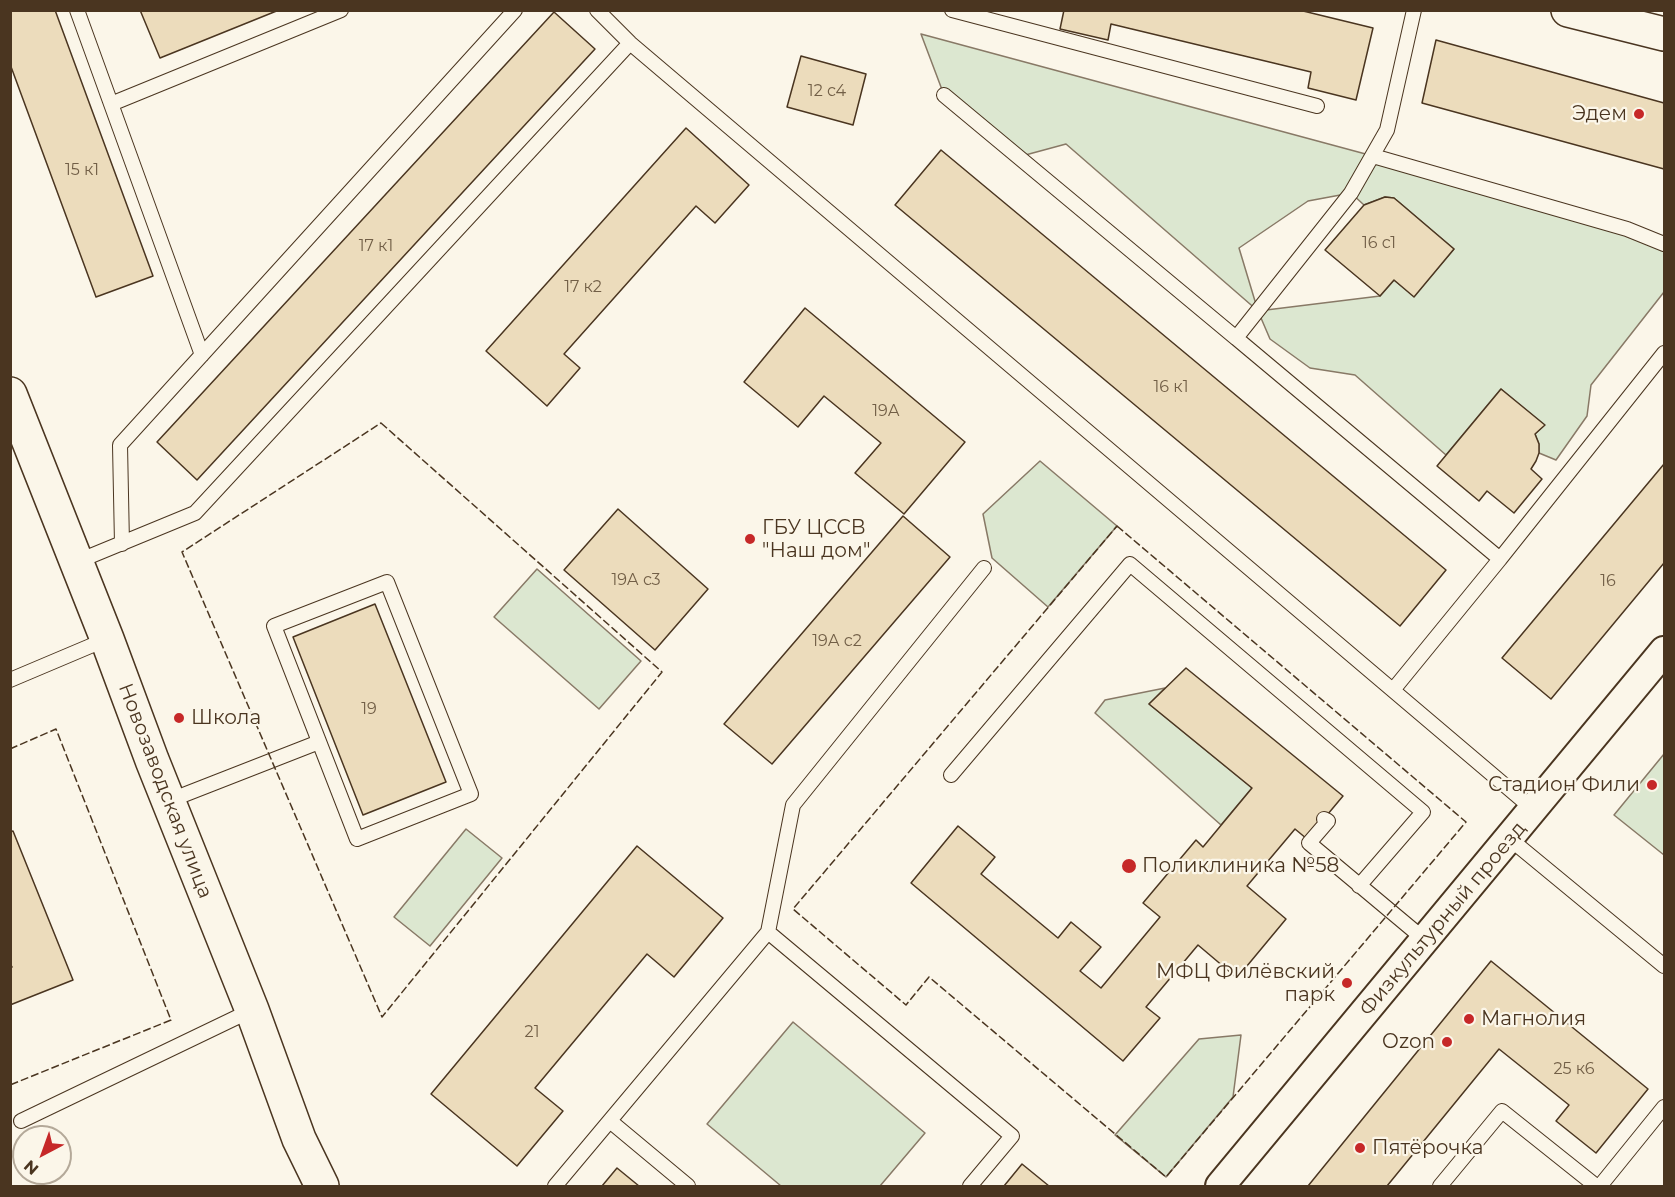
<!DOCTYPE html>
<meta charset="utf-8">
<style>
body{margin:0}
#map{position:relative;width:1675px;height:1197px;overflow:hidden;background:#fbf6e9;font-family:Montserrat,sans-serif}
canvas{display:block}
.frame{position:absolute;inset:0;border:12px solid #4a3520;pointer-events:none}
.north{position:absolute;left:12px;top:1125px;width:60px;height:60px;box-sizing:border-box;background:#fbf6e9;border:2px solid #b4a999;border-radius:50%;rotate:221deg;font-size:16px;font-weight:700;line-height:24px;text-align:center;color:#4a3520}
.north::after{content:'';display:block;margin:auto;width:21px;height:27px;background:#c62828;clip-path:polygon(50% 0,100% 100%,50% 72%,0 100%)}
</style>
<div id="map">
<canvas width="1675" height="1197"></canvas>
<div class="frame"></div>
<div class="north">N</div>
</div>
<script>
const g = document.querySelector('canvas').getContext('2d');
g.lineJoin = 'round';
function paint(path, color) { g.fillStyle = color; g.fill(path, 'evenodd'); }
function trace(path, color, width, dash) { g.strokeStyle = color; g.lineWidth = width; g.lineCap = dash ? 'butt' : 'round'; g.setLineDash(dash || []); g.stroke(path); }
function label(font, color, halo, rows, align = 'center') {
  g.font = font + ' Montserrat,sans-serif'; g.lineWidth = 4.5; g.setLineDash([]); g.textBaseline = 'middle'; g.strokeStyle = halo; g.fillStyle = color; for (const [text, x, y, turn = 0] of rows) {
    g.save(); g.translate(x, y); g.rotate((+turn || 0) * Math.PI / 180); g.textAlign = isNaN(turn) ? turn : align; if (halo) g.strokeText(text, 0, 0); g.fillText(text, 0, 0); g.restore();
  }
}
const green = new Path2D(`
 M 921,34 L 1373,156 L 1664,244 L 1664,292 L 1591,385 L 1587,416 L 1556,460 L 1539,453 L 1539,444 L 1535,434 L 1544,425 L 1501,389 L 1446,455 L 1355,375 L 1310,368 L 1270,339 L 1258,311 L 1066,144 L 1018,157 L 944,95 ZM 1351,193 L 1364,205 L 1385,197 L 1394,198 L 1454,249 L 1414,296 L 1394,280 L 1380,296 L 1258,311 L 1239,248 L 1308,201 Z
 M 1040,461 L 1117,526 L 1048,607 L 992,558 L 983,514 Z
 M 537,569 L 641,661 L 599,709 L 494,617 Z
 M 1165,688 L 1149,704 L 1252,788 L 1221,825 L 1095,713 L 1105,700 Z
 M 1664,754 L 1664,855 L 1614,815 Z
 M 466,829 L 502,858 L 430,946 L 394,917 Z
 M 793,1022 L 925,1133 L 880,1186 L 781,1186 L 707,1124 Z
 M 1241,1035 L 1233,1097 L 1166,1177 L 1115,1135 L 1199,1039 Z`);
const building = new Path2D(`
 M 10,10 L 55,10 L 153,276 L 96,297 L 10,64 Z
 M 140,10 L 279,10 L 160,58 Z
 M 1064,10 L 1299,10 L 1373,28 L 1356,100 L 1308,88 L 1311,72 L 1111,24 L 1108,40 L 1060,29 Z
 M 554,12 L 595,49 L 197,480 L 157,442 Z
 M 1436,40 L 1664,103 L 1664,169 L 1422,103 Z
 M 801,56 L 866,74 L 853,125 L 787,107 Z
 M 686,128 L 749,185 L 715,223 L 696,206 L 564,354 L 580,368 L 547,406 L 486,351 Z
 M 941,150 L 1446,570 L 1400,626 L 895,205 Z
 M 1385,197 L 1394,198 L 1400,203 L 1454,249 L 1414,297 L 1394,280 L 1380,296 L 1325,250 L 1364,205 Z
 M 805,308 L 965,442 L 904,514 L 855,473 L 881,443 L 824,396 L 798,427 L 744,382 Z
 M 1501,389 L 1545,425 L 1535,434 L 1539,444 L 1539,453 L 1536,461 L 1531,469 L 1542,479 L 1514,513 L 1487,491 L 1479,501 L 1437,466 Z
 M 1664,464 L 1664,563 L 1551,699 L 1502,658 Z
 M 618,509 L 708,589 L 655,650 L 564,570 Z
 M 903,516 L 950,557 L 772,764 L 724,724 Z
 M 375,604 L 446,782 L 363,815 L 293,637 Z
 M 1186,668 L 1343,796 L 1307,839 L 1295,829 L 1247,886 L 1286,919 L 1237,978 L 1198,945 L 1146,1007 L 1160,1018 L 1123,1061 L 911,883 L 958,826 L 995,857 L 981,874 L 1058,938 L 1071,922 L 1101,947 L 1080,971 L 1101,988 L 1160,917 L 1143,903 L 1196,840 L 1203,847 L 1252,788 L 1149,704 Z
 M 13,831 L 73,980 L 10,1005 L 10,968 L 12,967 L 10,964 L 10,832 Z
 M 637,846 L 723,918 L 674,977 L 647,954 L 535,1088 L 563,1111 L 517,1166 L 431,1094 Z
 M 1491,961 L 1648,1089 L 1596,1153 L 1556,1121 L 1569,1105 L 1499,1049 L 1387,1186 L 1308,1186 Z
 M 1022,1164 L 1049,1186 L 1004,1186 Z
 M 617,1168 L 639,1186 L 602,1186 Z`);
const service = new Path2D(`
 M 77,10 L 202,355
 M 597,10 L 630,43 L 1534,810
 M 952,10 L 1317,106
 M 1414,10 L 1387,130 L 1351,193 L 1236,338 L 1500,559 L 1664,353
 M 944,95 L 1236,338
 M 111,104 L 341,10
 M 1373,156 L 1627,229 L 1664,244
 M 122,544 L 120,445 L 515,10
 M 76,562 L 195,513 L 630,43
 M 387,582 L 471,794 L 357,839 L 274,626 Z
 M 10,680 L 107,639
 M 1393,690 L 1500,559
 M 951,775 L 1130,564 L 1423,812 L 1359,886
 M 168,801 L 319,742
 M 1324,819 L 1328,821 L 1309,843 L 1425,940
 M 1510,839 L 1664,966
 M 768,932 L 1012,1136 L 970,1186
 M 21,1121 L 252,1010
 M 610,1121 L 688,1186
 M 555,1186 L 768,932 L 793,805 L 984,568
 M 1440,1186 L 1502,1111 L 1596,1186
 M 1600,1186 L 1664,1107`);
const minor = new Path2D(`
 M 1220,1186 L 1664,651`);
const tertiary = new Path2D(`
 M 10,394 L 107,639 L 152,760 L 252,1010 L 299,1139 L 322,1186`);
const secondary = new Path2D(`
 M 1568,10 L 1664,34`);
const fence = new Path2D(`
 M 381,423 L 662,672 L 382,1017 L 182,552 Z
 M 1117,526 L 1466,822 L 1166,1177 L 929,977 L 906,1005 L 793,909 Z
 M 10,749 L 56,729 L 171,1020 L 10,1085`);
const markers = [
 [1639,114,6,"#c62828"],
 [750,539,6,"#c62828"],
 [179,718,6,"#c62828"],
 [1652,785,6,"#c62828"],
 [1129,866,8,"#c62828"],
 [1347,983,6,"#c62828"],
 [1469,1019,6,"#c62828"],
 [1447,1042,6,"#c62828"],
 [1360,1148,6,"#c62828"]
];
const numberNames = [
 ["12 с4",827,91],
 ["15 к1",82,170],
 ["16 с1",1379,243],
 ["17 к1",376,246],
 ["17 к2",583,287],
 ["16 к1",1171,387],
 ["19А",886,411],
 ["19А с3",636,580],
 ["16",1608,581],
 ["19А с2",837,641],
 ["19",369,709],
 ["21",532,1032],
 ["25 к6",1574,1069]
];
const poiNames = [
 ["Эдем",1627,114,"right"],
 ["ГБУ ЦССВ",762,528],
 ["\"Наш дом\"",762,551],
 ["Школа",191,718],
 ["Стадион Фили",1640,785,"right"],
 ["Поликлиника №58",1142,866],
 ["МФЦ Филёвский",1335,972,"right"],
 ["парк",1335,995,"right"],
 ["Магнолия",1481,1019],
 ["Ozon",1435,1042,"right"],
 ["Пятёрочка",1372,1148]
];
const streetNames = [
 ["Новозаводская улица",165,791,69],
 ["Физкультурный проезд",1443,919,-50]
];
paint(green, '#dce7d0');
trace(green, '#887966', 1.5);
paint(building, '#ecdcbc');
trace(building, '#4a3520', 1.5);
trace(service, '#4a3520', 16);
trace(minor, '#4a3520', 32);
trace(tertiary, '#4a3520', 36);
trace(secondary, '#4a3520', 36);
trace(service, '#fbf6e9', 14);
trace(minor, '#fbf6e9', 28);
trace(tertiary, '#fbf6e9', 33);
trace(secondary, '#fbf6e9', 33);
trace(fence, '#4a3520', 1.5, [8, 3]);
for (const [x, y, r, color] of markers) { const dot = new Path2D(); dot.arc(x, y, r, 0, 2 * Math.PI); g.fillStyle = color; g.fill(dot); trace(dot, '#fbf6e9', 2); }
label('16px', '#725f47', null, numberNames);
label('20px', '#4a3520', '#fbf6e9', poiNames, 'left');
label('20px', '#4a3520', '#fbf6e9', streetNames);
</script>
